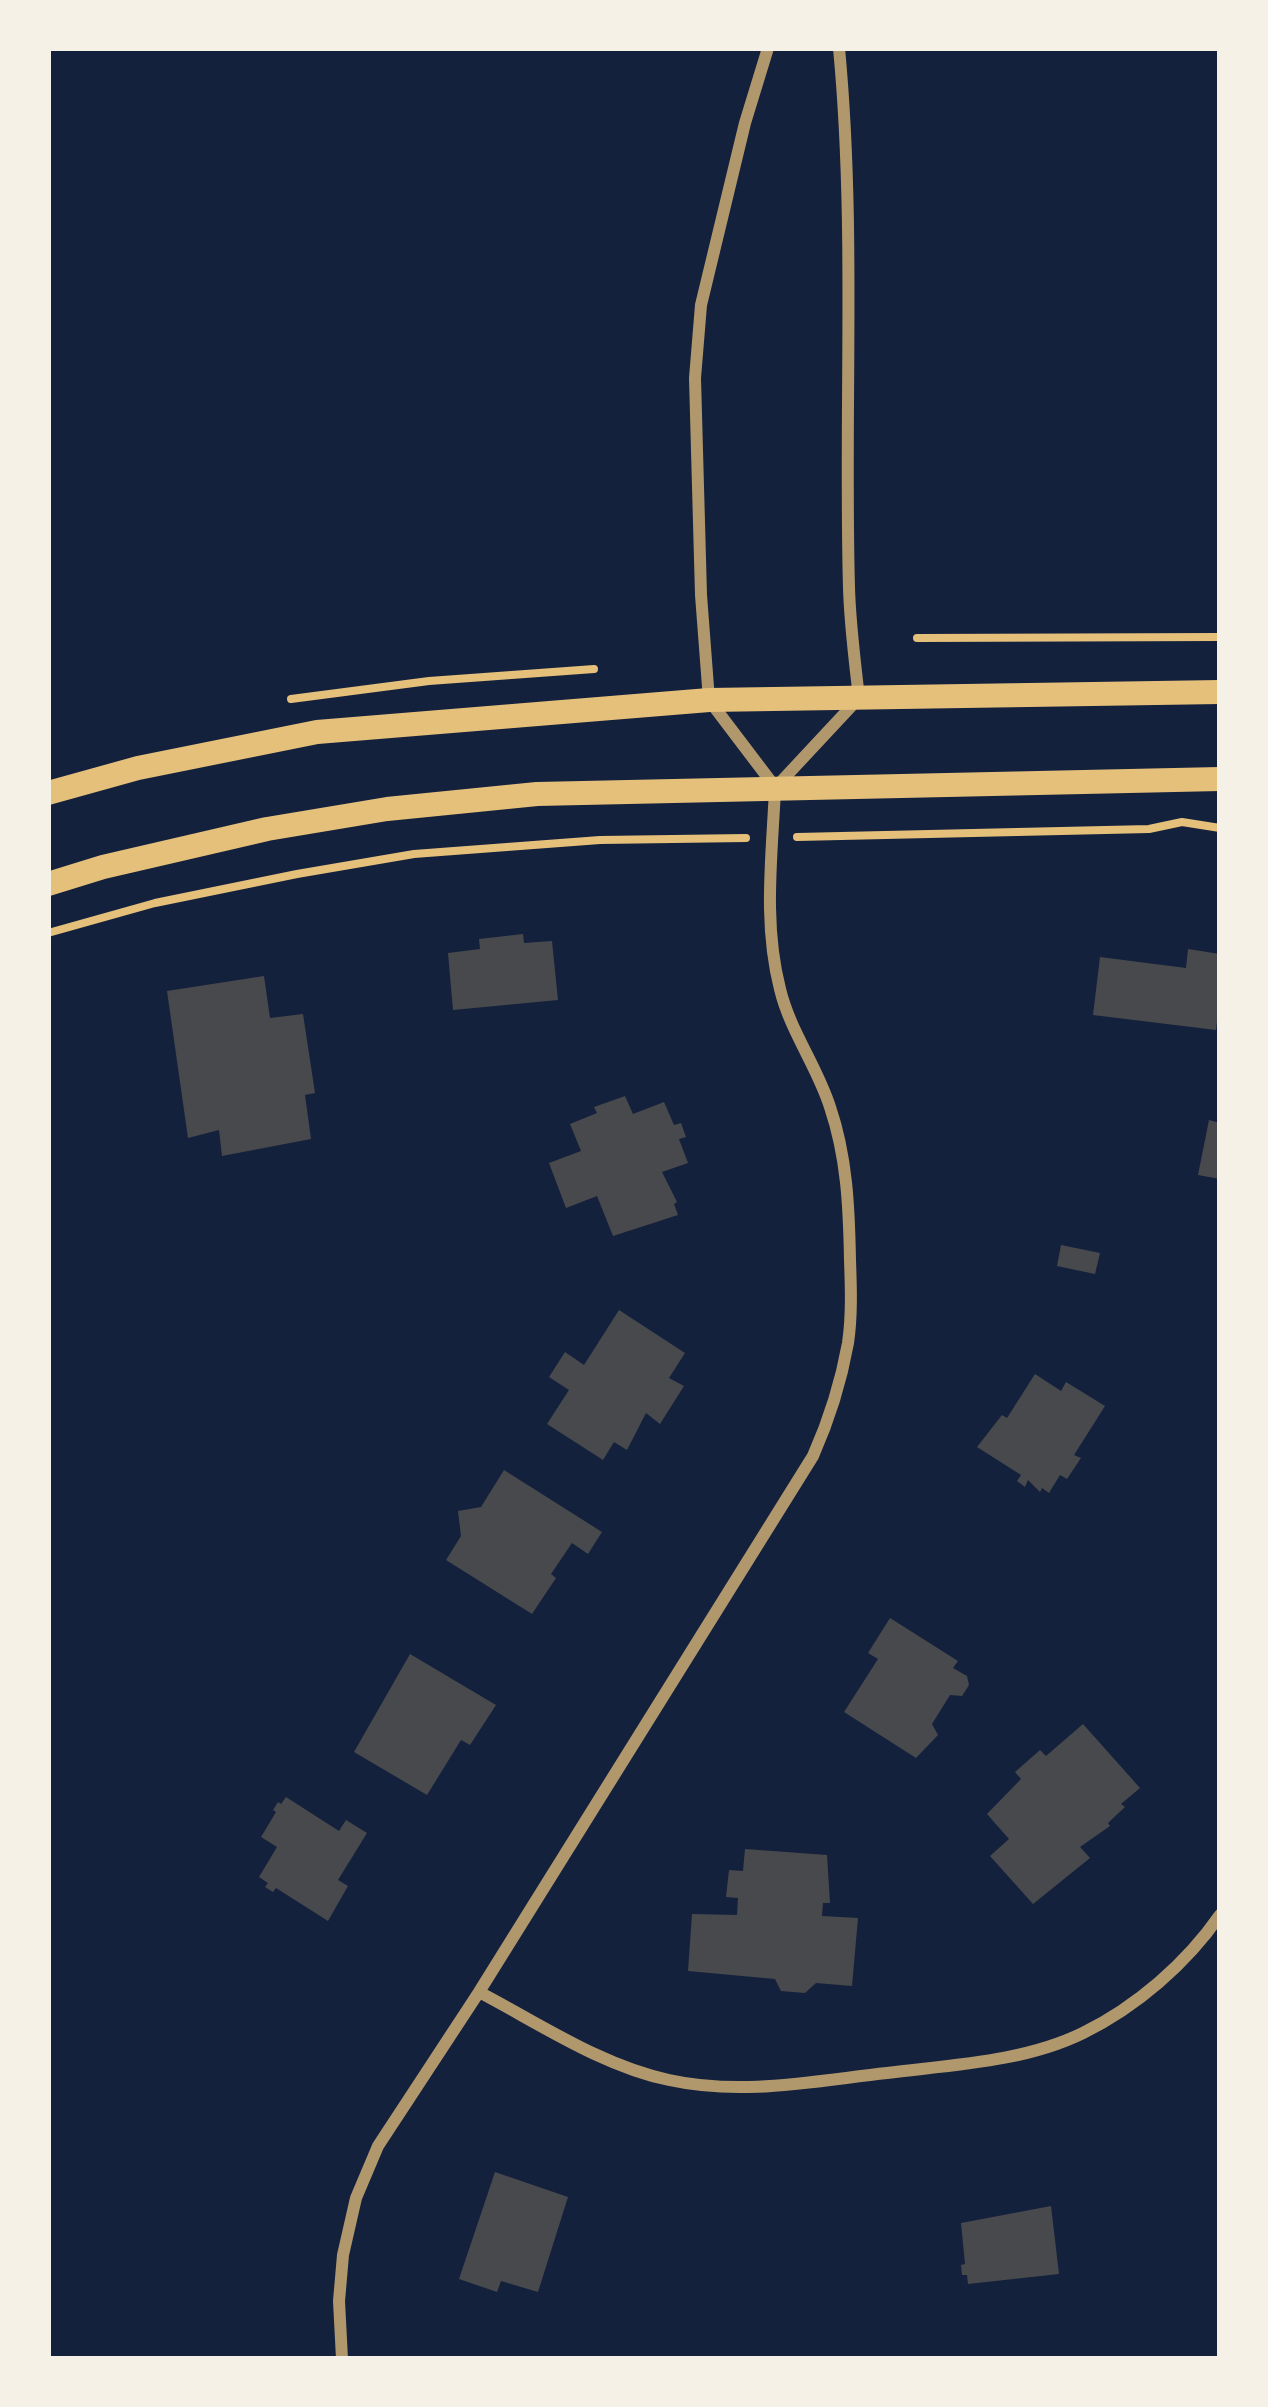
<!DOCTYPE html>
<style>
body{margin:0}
#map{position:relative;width:1268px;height:2407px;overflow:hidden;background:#14213d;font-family:Roboto,sans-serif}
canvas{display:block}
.frame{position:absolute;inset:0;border:51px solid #f6f1e7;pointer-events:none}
</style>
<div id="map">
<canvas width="1268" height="2407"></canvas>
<div class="frame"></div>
</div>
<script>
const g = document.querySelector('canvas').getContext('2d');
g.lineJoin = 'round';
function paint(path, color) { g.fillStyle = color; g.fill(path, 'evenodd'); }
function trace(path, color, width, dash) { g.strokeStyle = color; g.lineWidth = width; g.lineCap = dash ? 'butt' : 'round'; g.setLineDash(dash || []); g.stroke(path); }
const building = new Path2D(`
 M 523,934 L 524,943 L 552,941 L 558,1000 L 453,1010 L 448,953 L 480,949 L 479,939 Z
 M 1188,949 L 1220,954 L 1220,998 L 1216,1030 L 1093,1015 L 1100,957 L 1186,968 Z
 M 264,976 L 270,1018 L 303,1014 L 315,1093 L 305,1095 L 311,1139 L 222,1156 L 219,1130 L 188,1138 L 167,991 Z
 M 625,1096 L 633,1114 L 664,1102 L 674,1125 L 681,1123 L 686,1137 L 679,1139 L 688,1163 L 662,1172 L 677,1202 L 674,1204 L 678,1215 L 613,1236 L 597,1196 L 566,1208 L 549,1163 L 581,1151 L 570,1124 L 597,1113 L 594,1107 Z
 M 1209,1120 L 1220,1123 L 1220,1179 L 1198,1175 Z
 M 1061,1245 L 1100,1253 L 1095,1274 L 1057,1266 Z
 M 619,1310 L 685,1353 L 669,1378 L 684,1386 L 660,1424 L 646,1413 L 627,1450 L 614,1442 L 603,1460 L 547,1424 L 569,1390 L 549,1377 L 565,1352 L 584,1365 Z
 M 1035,1374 L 1061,1391 L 1066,1382 L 1105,1406 L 1074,1455 L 1081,1458 L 1067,1479 L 1060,1475 L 1049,1493 L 1042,1488 L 1040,1492 L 1028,1480 L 1025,1487 L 1017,1481 L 1021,1475 L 977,1447 L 1002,1415 L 1007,1418 Z
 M 504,1470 L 602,1532 L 588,1554 L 572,1543 L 551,1574 L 556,1578 L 532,1614 L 446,1560 L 461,1536 L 458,1511 L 481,1507 Z
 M 890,1618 L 958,1661 L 953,1668 L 967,1676 L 969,1685 L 962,1696 L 950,1695 L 932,1724 L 938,1735 L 916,1758 L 844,1712 L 878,1659 L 868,1653 Z
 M 410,1654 L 496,1705 L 470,1745 L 461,1740 L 427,1795 L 354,1752 Z
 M 1083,1724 L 1140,1788 L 1121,1804 L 1125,1807 L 1108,1823 L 1110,1826 L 1080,1847 L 1090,1858 L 1033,1904 L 990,1856 L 1009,1839 L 987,1814 L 1021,1779 L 1015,1772 L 1040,1750 L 1046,1756 Z
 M 286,1797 L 339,1831 L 346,1820 L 367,1833 L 338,1880 L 348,1886 L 328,1921 L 276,1888 L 273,1892 L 265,1887 L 268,1883 L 259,1877 L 277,1847 L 261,1837 L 276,1812 L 273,1810 L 278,1802 L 281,1804 Z
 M 745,1849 L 827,1855 L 830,1903 L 823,1903 L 822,1916 L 858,1918 L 852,1986 L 816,1983 L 805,1993 L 781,1991 L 775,1979 L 688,1971 L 692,1914 L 737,1915 L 738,1898 L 726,1897 L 729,1870 L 743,1871 Z
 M 495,2172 L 568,2197 L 538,2292 L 501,2281 L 497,2292 L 459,2279 Z
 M 1051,2206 L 1059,2274 L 968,2284 L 967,2275 L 962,2275 L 961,2265 L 965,2264 L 961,2223 Z`);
const path = new Path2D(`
 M 917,638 L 1220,637
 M 291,699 L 429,681 L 594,669
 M 797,837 L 1149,829 L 1182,822 L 1220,828
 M 48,933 L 155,903 L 297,874 L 414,854 L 600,840 L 746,838`);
const minor = new Path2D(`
 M 768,48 L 745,123 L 701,305 L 695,378 L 701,595 L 709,700 L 775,787
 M 776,787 L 859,698 C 855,662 850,625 849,588 C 844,408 856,228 839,48
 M 479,1992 C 540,2024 602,2066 669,2080 C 742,2096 814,2081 887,2073 C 951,2065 1024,2062 1083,2033 C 1136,2007 1186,1964 1220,1915
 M 342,2359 L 339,2301 L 343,2255 L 356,2198 L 378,2146 L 479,1992 L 813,1456 C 829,1420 841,1382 848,1343 C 852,1316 851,1287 850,1260 C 849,1207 847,1157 830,1107 C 817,1066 790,1031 780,989 C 763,923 772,856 775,789`);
const secondary = new Path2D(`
 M 48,793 L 138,768 L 317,732 L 709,700 L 1220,692
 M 48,884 L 103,867 L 267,829 L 387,809 L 537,794 L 1220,779`);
paint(building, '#48494c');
trace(path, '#e5c07b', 8);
trace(minor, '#b1986c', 12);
trace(secondary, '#e5c07b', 24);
</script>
